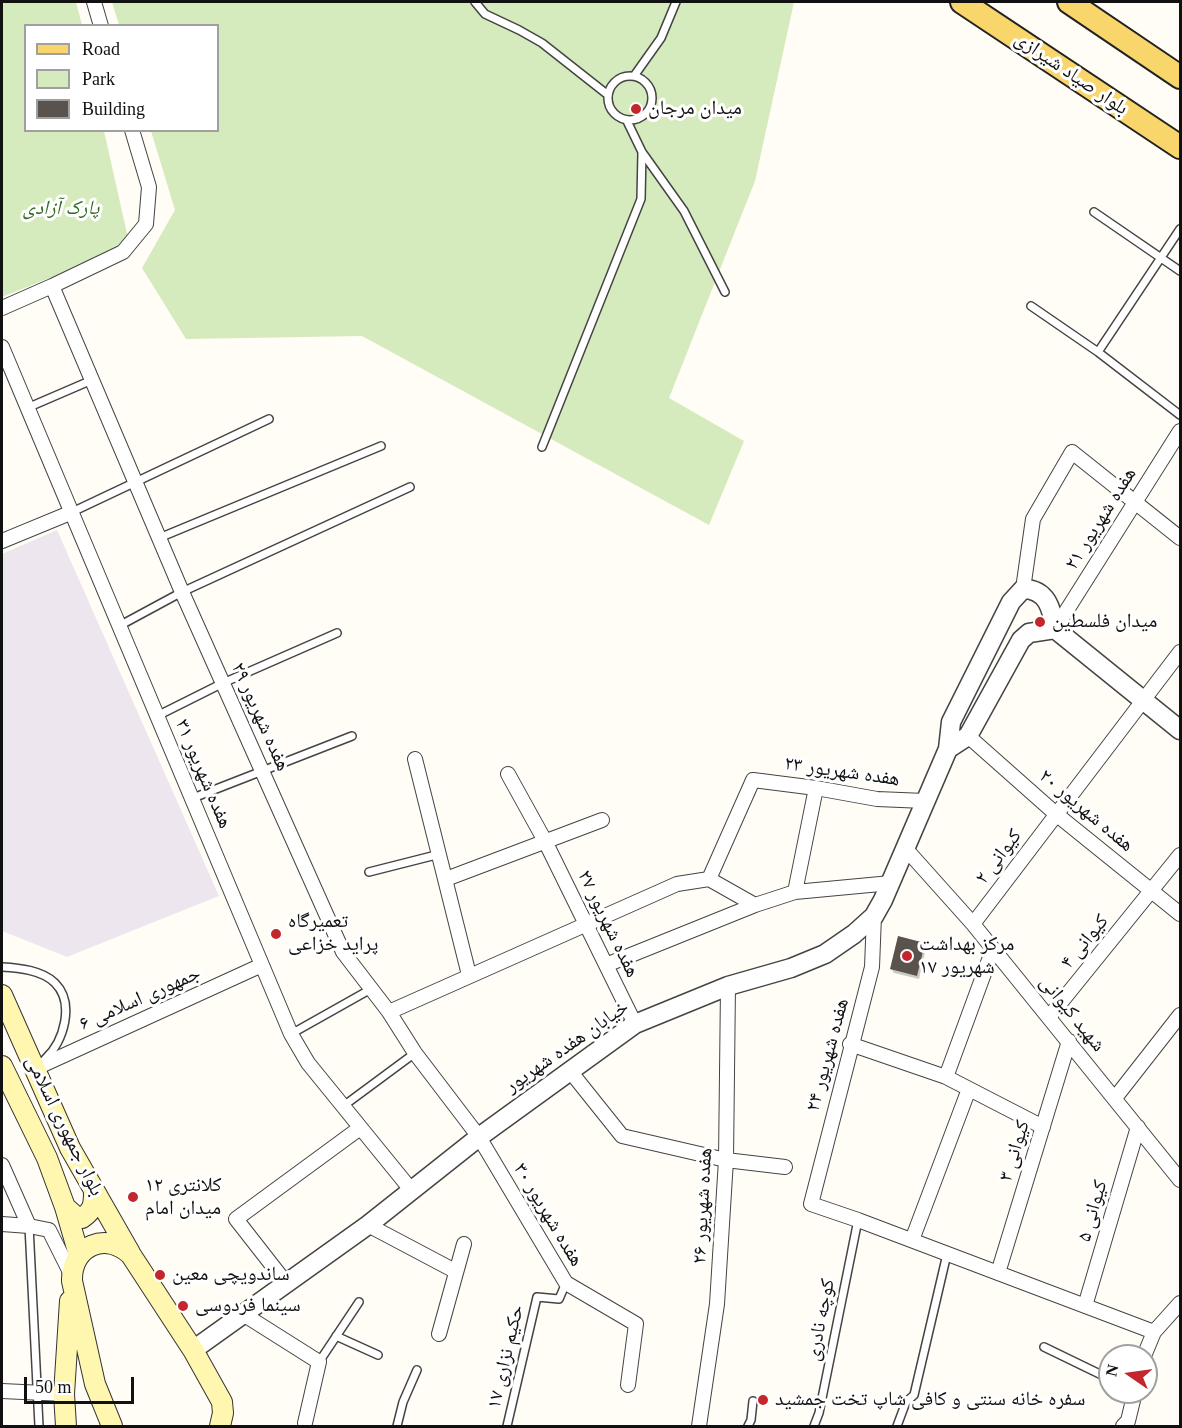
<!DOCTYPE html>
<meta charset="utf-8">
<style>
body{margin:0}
#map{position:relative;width:1182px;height:1428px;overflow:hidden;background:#fffdf5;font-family:"Times New Roman",serif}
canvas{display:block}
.frame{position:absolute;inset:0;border:3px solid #111;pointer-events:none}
.legend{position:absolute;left:24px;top:24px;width:195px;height:108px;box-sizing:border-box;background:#fff;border:2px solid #a0a0a0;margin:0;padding:8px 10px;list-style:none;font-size:18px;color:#111}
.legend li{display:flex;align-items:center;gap:12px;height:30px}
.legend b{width:30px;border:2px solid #a0a0a0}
.north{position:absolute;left:1098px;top:1344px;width:60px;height:60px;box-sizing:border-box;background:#fff;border:2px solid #a0a0a0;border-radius:50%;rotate:283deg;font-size:16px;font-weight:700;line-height:24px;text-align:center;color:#111}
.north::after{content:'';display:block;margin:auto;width:21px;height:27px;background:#c4262e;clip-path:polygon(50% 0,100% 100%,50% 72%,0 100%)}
.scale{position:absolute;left:24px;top:1377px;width:110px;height:27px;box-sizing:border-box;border:3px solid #111;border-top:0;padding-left:8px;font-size:18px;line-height:21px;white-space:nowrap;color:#111;-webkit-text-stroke:4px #fff;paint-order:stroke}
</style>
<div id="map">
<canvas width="1182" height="1428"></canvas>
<div class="frame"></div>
<ul class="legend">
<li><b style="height:8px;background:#f9d66b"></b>Road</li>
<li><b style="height:16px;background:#d5ebbd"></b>Park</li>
<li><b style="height:16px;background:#5a524d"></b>Building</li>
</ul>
<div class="north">N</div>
<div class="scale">50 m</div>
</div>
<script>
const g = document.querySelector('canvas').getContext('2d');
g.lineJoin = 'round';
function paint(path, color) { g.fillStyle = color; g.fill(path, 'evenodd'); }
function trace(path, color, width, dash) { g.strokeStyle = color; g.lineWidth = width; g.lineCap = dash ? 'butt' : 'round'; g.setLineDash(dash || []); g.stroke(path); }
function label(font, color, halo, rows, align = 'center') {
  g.font = font + ' "Times New Roman","Noto Naskh Arabic",serif'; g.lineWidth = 6; g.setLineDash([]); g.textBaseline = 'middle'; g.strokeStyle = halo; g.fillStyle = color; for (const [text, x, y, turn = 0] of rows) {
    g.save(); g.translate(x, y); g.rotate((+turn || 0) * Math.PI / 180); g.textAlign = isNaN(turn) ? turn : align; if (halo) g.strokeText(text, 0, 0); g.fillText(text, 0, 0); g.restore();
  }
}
const industrial = new Path2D(`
 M 57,530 L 219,896 L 67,957 L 2,931 L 2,554 Z`);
const green = new Path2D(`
 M 2,2 L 76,2 L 82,25 L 26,26 L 26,130 L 104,131 L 128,238 L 122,249 L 2,297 Z
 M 112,2 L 794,2 L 755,181 L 669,398 L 744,441 L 709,525 L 362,336 L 186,339 L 142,268 L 175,210 L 151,131 L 218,130 L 218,26 L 119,25 Z`);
const shadow = new Path2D(`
 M 924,944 L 926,948 L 919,979 L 894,973 L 891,969 Z`);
const building = new Path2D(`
 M 898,936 L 925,943 L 917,976 L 890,969 Z`);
const service = new Path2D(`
 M 475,2 L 485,14 L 519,30 L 542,43 L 608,95
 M608 98a22 22 0 1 1 44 0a22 22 0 1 1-44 0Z
 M 634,76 L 661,38 L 676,2
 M 627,121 L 642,152 L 684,211 L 725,292
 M 1094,212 L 1180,271
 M 1031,306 L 1098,352 L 1180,415
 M 1098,352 L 1180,229
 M 27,408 L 92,380
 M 542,447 L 641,199 L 642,152
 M 70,513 L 269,419
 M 159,538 L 381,446
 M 119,626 L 182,592 L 410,487
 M 157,716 L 223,683 L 337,633
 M 193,798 L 352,736
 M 369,872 L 440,854
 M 2,967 C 19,968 42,970 55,983 C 75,1003 64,1042 45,1059
 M 291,1034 L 371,989
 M 342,1107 L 415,1053
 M 29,1226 L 39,1426
 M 336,1336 L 378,1355
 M 1044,1347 L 1110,1379
 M 319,1362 L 359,1302
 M 397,1426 L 403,1402 L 417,1370
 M 507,1426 L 537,1297 L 559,1299 L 566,1283
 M 748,1426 L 751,1420 L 753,1401
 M 814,1426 L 819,1413 L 858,1220
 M 897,1426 L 906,1402 L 914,1395 L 947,1254`);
const minor = new Path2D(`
 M 94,2 L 101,26
 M 52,286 L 182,592 L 343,952 L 389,1012 L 415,1053 L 479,1137 L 566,1283 L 636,1324 L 628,1385
 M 2,308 L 52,286 L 123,252 L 146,224 L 149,187 L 132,130
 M 2,347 L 291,1034 L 308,1063 L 412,1191
 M 2,541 L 70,513
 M 1023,589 L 1033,519 L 1072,452 L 1180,538
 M 1055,629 L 1180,431
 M 968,736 L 1056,814 L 1180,914
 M 415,759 L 469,975
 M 508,774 L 545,841 L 635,1024
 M 905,848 L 973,924 L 1180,1180
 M 446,879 L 602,820
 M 709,879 L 753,780 L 816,788 L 877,799 L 925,801
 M 795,892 L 816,788
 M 874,916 L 872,967 L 811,1204 L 858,1220 L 1154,1332
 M 973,924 L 1180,652
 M 606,965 L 755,905 L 795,892 L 891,883
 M 389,1012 L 677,884 L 709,879 L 755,905
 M 1049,1017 L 1180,855
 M 850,1044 L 946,1077 L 1043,1127
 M 34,1069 L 262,965
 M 570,1071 L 622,1136 L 726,1160 L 785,1167
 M 946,1077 L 993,949
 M 1115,1098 L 1180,1015
 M 2,1165 L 29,1226 L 49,1230 L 71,1274
 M 2,1224 L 29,1226
 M 368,1225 L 455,1271
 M 912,1240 L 969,1089
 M 998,1273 L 1069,1041
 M 286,1283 L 236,1219 L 360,1128
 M 1085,1306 L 1138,1127
 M 243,1314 L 319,1362 L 305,1423
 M 439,1334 L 464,1244
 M 1144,1356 L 1154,1332 L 1180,1303
 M 2,1391 L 64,1394
 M 699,1426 L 717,1304 L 726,1160 L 728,986
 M 1123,1426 L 1128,1421 L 1135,1392`);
const tertiary = new Path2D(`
 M 1023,589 C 1047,589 1052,609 1055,629 L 1029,633 L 1021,640 L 968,736 L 948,749 L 951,722 L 1011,602 Z
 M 1055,629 L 1180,730
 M 193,1350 L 368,1225 L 479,1137 L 635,1024 L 728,986 L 791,968 L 825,954 L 854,934 L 874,916 L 883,900 L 948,749`);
const secondary = new Path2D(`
 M 2,995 L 70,1148 L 130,1253
 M 2,1066 L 47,1158 L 65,1207 L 79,1255
 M 65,1207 L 74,1215 L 82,1218 C 94,1210 94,1204 94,1190
 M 66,1426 L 64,1394 L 70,1301
 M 112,1426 L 95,1384 L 72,1281 C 71,1245 107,1231 131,1255 L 193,1350 L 222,1402 L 223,1413 L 220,1426`);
const primary = new Path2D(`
 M 962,2 L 1180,147
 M 1069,2 L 1180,77`);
const markers = [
 [636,109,6,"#c4262e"],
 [1040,622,6,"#c4262e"],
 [276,934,6,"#c4262e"],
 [907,956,6,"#c4262e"],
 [133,1197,6,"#c4262e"],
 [160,1275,6,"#c4262e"],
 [183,1306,6,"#c4262e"],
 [763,1400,6,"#c4262e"]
];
const streetNames = [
 ["بلوار صیاد شیرازی",1071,74,34],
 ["هفده شهریور ۲۱",1101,519,-58],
 ["هفده شهریور ۲۹",260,717,66],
 ["هفده شهریور ۲۳",842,772,8],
 ["هفده شهریور ۳۱",203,774,67],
 ["هفده شهریور ۲۰",1086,811,40],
 ["کیوانی ۲",999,857,-53],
 ["هفده شهریور ۲۷",608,924,64],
 ["کیوانی ۴",1085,942,-51],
 ["جمهوری اسلامی ۶",140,999,-24],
 ["شهید کیوانی",1072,1014,51],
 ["خیابان هفده شهریور",567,1047,-35],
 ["هفده شهریور ۲۴",828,1055,-75],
 ["بلوار جمهوری اسلامی",64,1126,64],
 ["کیوانی ۳",1015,1151,-73],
 ["هفده شهریور ۲۶",703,1206,-87],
 ["کیوانی ۵",1093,1211,-74],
 ["هفده شهریور ۳۰",548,1215,59],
 ["کوچه نادری",821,1320,-79],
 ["حکیم نزاری ۱۷",506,1357,-77]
];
const poiNames = [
 ["میدان مرجان",648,109],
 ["میدان فلسطین",1052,622],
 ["تعمیرگاه",288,922],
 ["پراید خزاعی",288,945],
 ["مرکز بهداشت",919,945],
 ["۱۷ شهریور",919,968],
 ["کلانتری ۱۲",145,1186],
 ["میدان امام",145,1209],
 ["ساندویچی معین",172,1275],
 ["سینما فردوسی",195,1306],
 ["سفره خانه سنتی و کافی شاپ تخت جمشید",775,1400]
];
const parkNames = [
 ["پارک آزادی",61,209]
];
paint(industrial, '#eee6ef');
paint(green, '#d5ebbd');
paint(shadow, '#0003');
paint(building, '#5a524d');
trace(service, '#444', 10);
trace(minor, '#444', 16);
trace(tertiary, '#444', 21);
trace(secondary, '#333', 22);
trace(primary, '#222', 26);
trace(service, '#fff', 7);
trace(minor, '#fff', 14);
trace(tertiary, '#fff', 18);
trace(secondary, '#fff6b0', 20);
trace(primary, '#f9d66b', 22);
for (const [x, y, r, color] of markers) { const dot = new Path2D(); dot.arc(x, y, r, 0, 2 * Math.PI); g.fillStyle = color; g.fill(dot); trace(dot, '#fff', 2); }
label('20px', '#111', '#fff', streetNames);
label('20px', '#111', '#fff', poiNames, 'left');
label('italic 20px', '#2f6b1f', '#fff', parkNames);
</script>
